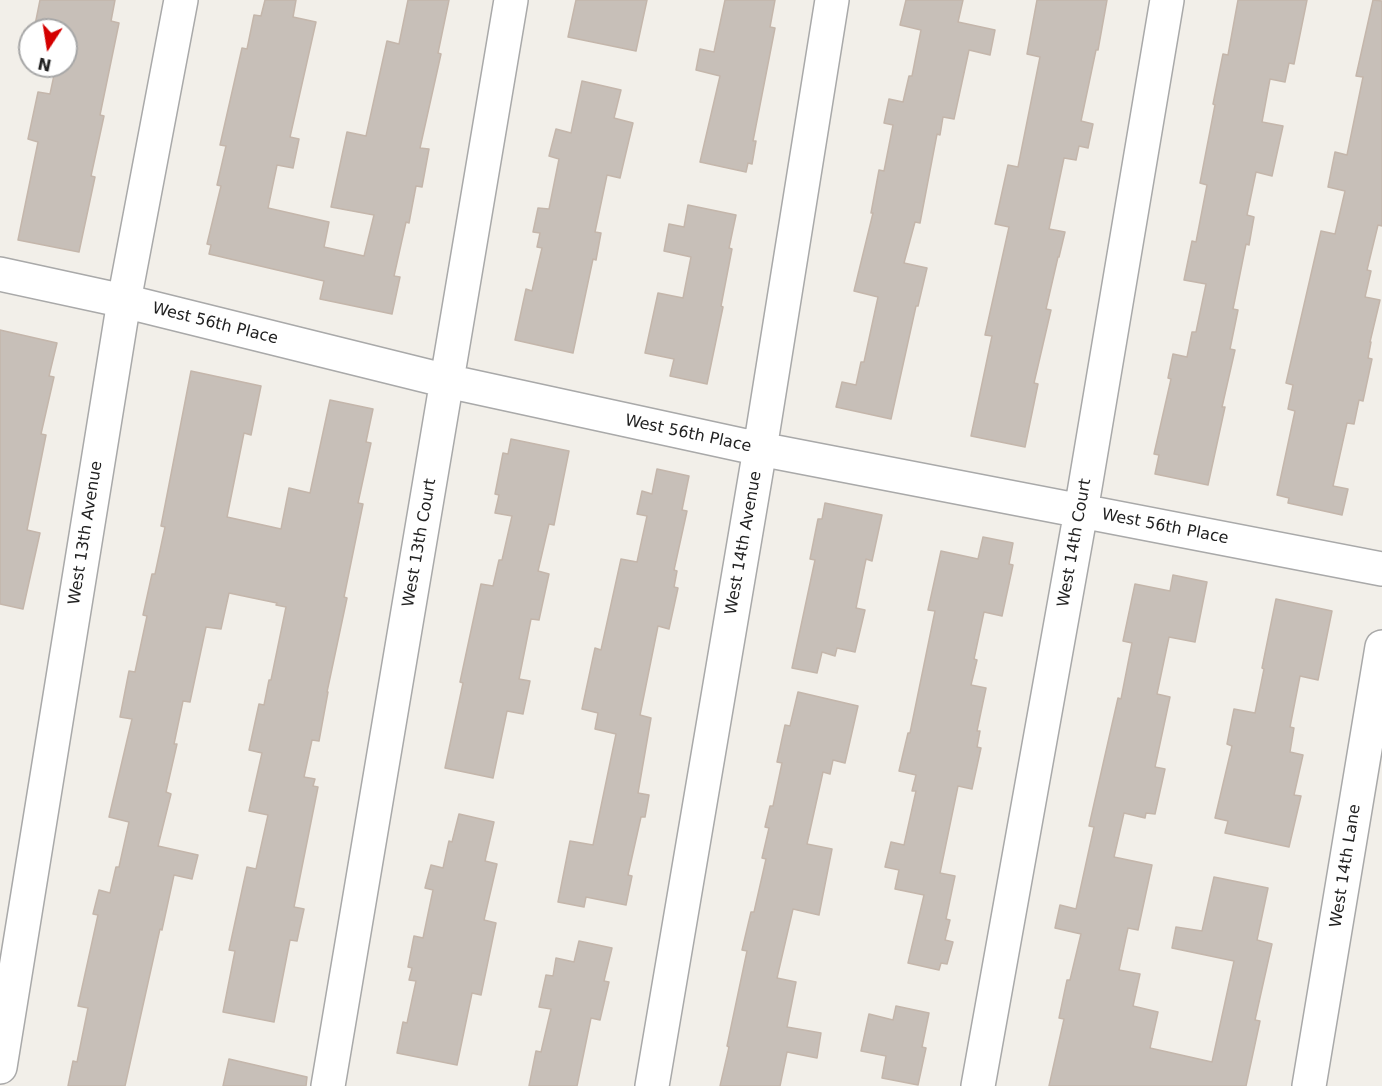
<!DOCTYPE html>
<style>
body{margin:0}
#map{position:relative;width:1382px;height:1086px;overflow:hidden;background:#f2efe9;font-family:"DejaVu Sans",sans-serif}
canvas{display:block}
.north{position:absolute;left:18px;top:18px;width:60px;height:60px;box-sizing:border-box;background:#fff;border:2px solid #a7a7a7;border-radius:50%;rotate:192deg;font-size:16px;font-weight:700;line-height:24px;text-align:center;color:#222}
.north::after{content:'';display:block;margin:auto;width:21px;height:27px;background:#d40000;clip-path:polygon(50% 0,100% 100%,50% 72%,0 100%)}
</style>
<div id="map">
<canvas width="1382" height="1086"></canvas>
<div class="north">N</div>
</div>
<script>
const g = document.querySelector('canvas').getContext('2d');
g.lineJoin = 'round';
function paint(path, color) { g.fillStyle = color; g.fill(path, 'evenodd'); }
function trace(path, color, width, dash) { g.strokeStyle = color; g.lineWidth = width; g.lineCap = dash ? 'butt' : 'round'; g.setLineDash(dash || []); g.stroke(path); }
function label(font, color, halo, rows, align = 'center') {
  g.font = font + ' "DejaVu Sans",sans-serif'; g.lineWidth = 4.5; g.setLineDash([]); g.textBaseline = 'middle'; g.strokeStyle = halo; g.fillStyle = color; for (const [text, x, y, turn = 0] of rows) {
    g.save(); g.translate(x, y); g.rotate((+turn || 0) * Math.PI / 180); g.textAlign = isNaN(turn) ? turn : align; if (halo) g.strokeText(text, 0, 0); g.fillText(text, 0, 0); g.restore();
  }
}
const building = new Path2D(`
 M 40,0 L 115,0 L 111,21 L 119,23 L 100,115 L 104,116 L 91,176 L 95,177 L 79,252 L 18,240 L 38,142 L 28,139 L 38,92 L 50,94 L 56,66 L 66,66 L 66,30 L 34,30 Z
 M 265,0 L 296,0 L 293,17 L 316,22 L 290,137 L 299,139 L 293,168 L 277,165 L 268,208 L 329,222 L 324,247 L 364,256 L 374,215 L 331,207 L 347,132 L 366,136 L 387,41 L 399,44 L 408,0 L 449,0 L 438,53 L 441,54 L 420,148 L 429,149 L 422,187 L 416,186 L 409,223 L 406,222 L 394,276 L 400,277 L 392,314 L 320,299 L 324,281 L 209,254 L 211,245 L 207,244 L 221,186 L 217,185 L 226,146 L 220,145 L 242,48 L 247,49 L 254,15 L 261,16 Z
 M 576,0 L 647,0 L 636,51 L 568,37 Z
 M 725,0 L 775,0 L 770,27 L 775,28 L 753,141 L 756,141 L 752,164 L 748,163 L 746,172 L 700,162 L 720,76 L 696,70 L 700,49 L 714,52 Z
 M 906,0 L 963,0 L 958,22 L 995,30 L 990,55 L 969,50 L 954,119 L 943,117 L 940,135 L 937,134 L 920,223 L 915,222 L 904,263 L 927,268 L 918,306 L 916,306 L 891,419 L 836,407 L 842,382 L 856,385 L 861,362 L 864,362 L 878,297 L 854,291 L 873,213 L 871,213 L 879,170 L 884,171 L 893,125 L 884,123 L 889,99 L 903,102 L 909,76 L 912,76 L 921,30 L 900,25 Z
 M 1037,0 L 1107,0 L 1098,50 L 1096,50 L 1081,121 L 1093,124 L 1088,148 L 1079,146 L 1076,160 L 1064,158 L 1049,229 L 1065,232 L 1059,257 L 1058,257 L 1046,309 L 1051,310 L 1034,383 L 1038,384 L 1025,447 L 971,436 L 992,336 L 985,335 L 1009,227 L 995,224 L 1008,165 L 1018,167 L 1040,57 L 1027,54 Z
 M 1238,0 L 1307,0 L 1294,64 L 1289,63 L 1285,82 L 1270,79 L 1262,122 L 1283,126 L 1272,176 L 1256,172 L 1247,215 L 1254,217 L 1249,245 L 1246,244 L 1233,309 L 1238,310 L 1230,349 L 1235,350 L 1222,407 L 1225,407 L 1208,485 L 1155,474 L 1159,455 L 1154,454 L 1171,379 L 1168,378 L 1173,354 L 1187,357 L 1192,332 L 1196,332 L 1206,284 L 1184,280 L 1192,241 L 1196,242 L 1207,185 L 1200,183 L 1215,105 L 1213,104 L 1223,54 L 1228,55 Z
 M 1373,0 L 1382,1 L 1382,226 L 1378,225 L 1367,270 L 1371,271 L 1365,297 L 1380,300 L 1370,342 L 1371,342 L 1368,358 L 1372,359 L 1363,401 L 1359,400 L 1354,424 L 1347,423 L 1333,486 L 1348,489 L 1342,515 L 1288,503 L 1289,498 L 1277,495 L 1295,411 L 1288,409 L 1293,385 L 1286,383 L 1321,231 L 1335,234 L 1345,191 L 1328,187 L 1335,152 L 1347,155 L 1363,77 L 1356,76 Z
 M 582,81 L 621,90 L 614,118 L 633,123 L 620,178 L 607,175 L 595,232 L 601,233 L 596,260 L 593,259 L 573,353 L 515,340 L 526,289 L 532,291 L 542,248 L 537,247 L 540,233 L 533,232 L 538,208 L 549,209 L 559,159 L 549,156 L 556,129 L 571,133 Z
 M 688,205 L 736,215 L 729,248 L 732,249 L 721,306 L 723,307 L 707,384 L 670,376 L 674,359 L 645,353 L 658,293 L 683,298 L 691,257 L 664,251 L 669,224 L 684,227 Z
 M 0,330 L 57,343 L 49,376 L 54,377 L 41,434 L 46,435 L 27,530 L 40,533 L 23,609 L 0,604 Z
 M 191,371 L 261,386 L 251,435 L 244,433 L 227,517 L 281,529 L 289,488 L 310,493 L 330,400 L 373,409 L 366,442 L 371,443 L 358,503 L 363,504 L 344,597 L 347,598 L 327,692 L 328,692 L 319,741 L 312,740 L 304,777 L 315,779 L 313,786 L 318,787 L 294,907 L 304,909 L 297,941 L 290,940 L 274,1022 L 223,1012 L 235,951 L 229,950 L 247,867 L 256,869 L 268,815 L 249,811 L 262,753 L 249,750 L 259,704 L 264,705 L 269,680 L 271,680 L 286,607 L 276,605 L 277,603 L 229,593 L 221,629 L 206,627 L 190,702 L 183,701 L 174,744 L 177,744 L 166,792 L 171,794 L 158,846 L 198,855 L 192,879 L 174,875 L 162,930 L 160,929 L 125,1086 L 68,1086 L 73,1061 L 77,1062 L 88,1008 L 78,1006 L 98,915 L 93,914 L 99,890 L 110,893 L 116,867 L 119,867 L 129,822 L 109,817 L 132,719 L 120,717 L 129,671 L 135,672 L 147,616 L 143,615 L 152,574 L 155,574 L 165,527 L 161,526 Z
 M 511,439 L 569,451 L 554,525 L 549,524 L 538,571 L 549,574 L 539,620 L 531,619 L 519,679 L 530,681 L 523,714 L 507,711 L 493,778 L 445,768 L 463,683 L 460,682 L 481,584 L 493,586 L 499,560 L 502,560 L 512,516 L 495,513 L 499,495 L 495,494 L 503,453 L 508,454 Z
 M 657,469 L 689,476 L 682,510 L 687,511 L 674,570 L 677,571 L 674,587 L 678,588 L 669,629 L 658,626 L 640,715 L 651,718 L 638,793 L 649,795 L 645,817 L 641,817 L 628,875 L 632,876 L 626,905 L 586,897 L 584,907 L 558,902 L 570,841 L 593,845 L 616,734 L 595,729 L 598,713 L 582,709 L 595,648 L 601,650 L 621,559 L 637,562 L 647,516 L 637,514 L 642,491 L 652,494 Z
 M 825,503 L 882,515 L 872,561 L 866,559 L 856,608 L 865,610 L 855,652 L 837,648 L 835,656 L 822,652 L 817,673 L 792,668 L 815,560 L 810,559 L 818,519 L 822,519 Z
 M 983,537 L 1013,543 L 1009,564 L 1013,565 L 1002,616 L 984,612 L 974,659 L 977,660 L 971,685 L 986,688 L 977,731 L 980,731 L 977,747 L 981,748 L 972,789 L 958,786 L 940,873 L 955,876 L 946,919 L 950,920 L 945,940 L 953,942 L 947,964 L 941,963 L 939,970 L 908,963 L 924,895 L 895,889 L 899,870 L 885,867 L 891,842 L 904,845 L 916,791 L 912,791 L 916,775 L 899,771 L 908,733 L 910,733 L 935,611 L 928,610 L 941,551 L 978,559 Z
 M 1173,575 L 1207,582 L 1195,642 L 1169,637 L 1157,694 L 1170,697 L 1155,767 L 1165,769 L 1155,814 L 1146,813 L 1145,818 L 1124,813 L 1114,857 L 1152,865 L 1138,930 L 1128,928 L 1119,970 L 1140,974 L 1133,1006 L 1158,1012 L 1150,1048 L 1212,1062 L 1234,961 L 1172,948 L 1176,927 L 1202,931 L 1214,877 L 1268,888 L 1257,940 L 1272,944 L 1255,1020 L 1260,1021 L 1246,1086 L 1049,1086 L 1064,1019 L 1059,1018 L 1067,980 L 1070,980 L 1081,934 L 1055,928 L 1060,905 L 1076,909 L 1094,827 L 1089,826 L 1118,698 L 1121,699 L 1132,643 L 1123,641 L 1135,584 L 1170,591 Z
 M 1276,599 L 1332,611 L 1318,680 L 1300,676 L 1290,727 L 1294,728 L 1290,752 L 1303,755 L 1294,795 L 1301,796 L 1289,847 L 1225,833 L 1228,821 L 1215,818 L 1232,746 L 1227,744 L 1234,709 L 1255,713 L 1264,669 L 1262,668 Z
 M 798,692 L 858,706 L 845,763 L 833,760 L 830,774 L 823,772 L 807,844 L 832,849 L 819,915 L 793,909 L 777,978 L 796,982 L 787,1027 L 821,1033 L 817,1058 L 787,1052 L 780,1086 L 720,1086 L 729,1047 L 727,1046 L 747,951 L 742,950 L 751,912 L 754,912 L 766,859 L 762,858 L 769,828 L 765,827 L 770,806 L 773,806 L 782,763 L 777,762 L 785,725 L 790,726 Z
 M 459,814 L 494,822 L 485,861 L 497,864 L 484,920 L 496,923 L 481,995 L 472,993 L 457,1065 L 397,1053 L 403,1022 L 407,1023 L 416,981 L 409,980 L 412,968 L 408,967 L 414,936 L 423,938 L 433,890 L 425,888 L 431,865 L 443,868 L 449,841 L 452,842 Z
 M 579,941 L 612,948 L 604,981 L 609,982 L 600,1020 L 591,1018 L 577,1086 L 529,1086 L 536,1051 L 541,1052 L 551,1009 L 539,1007 L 546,975 L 553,976 L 556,958 L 574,962 Z
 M 896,1006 L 929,1013 L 922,1047 L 926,1048 L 918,1085 L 882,1078 L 886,1056 L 861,1051 L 869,1014 L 893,1020 Z
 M 229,1059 L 307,1077 L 306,1086 L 223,1086 Z`);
const minor = new Path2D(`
 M 0,274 L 124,301 L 447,381 L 760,449 L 1382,569
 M 0,1067 L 124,301 L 181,0
 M 328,1086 L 511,0
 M 652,1086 L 760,449 L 832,0
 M 978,1086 L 1081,511 L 1167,0
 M 1309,1086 L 1382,647`);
const streetNames = [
 ["West 56th Place",215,324,14],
 ["West 56th Place",688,434,12],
 ["West 56th Place",1165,527,11],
 ["West 13th Avenue",86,533,-81],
 ["West 13th Court",420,543,-80],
 ["West 14th Avenue",744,543,-80],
 ["West 14th Court",1075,543,-80],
 ["West 14th Lane",1346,866,-81]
];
paint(building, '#c7bfb8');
trace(building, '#c4b6ab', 1.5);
trace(minor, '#a9a9a9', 36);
trace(minor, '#fff', 33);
label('16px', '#222', '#fff', streetNames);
</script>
